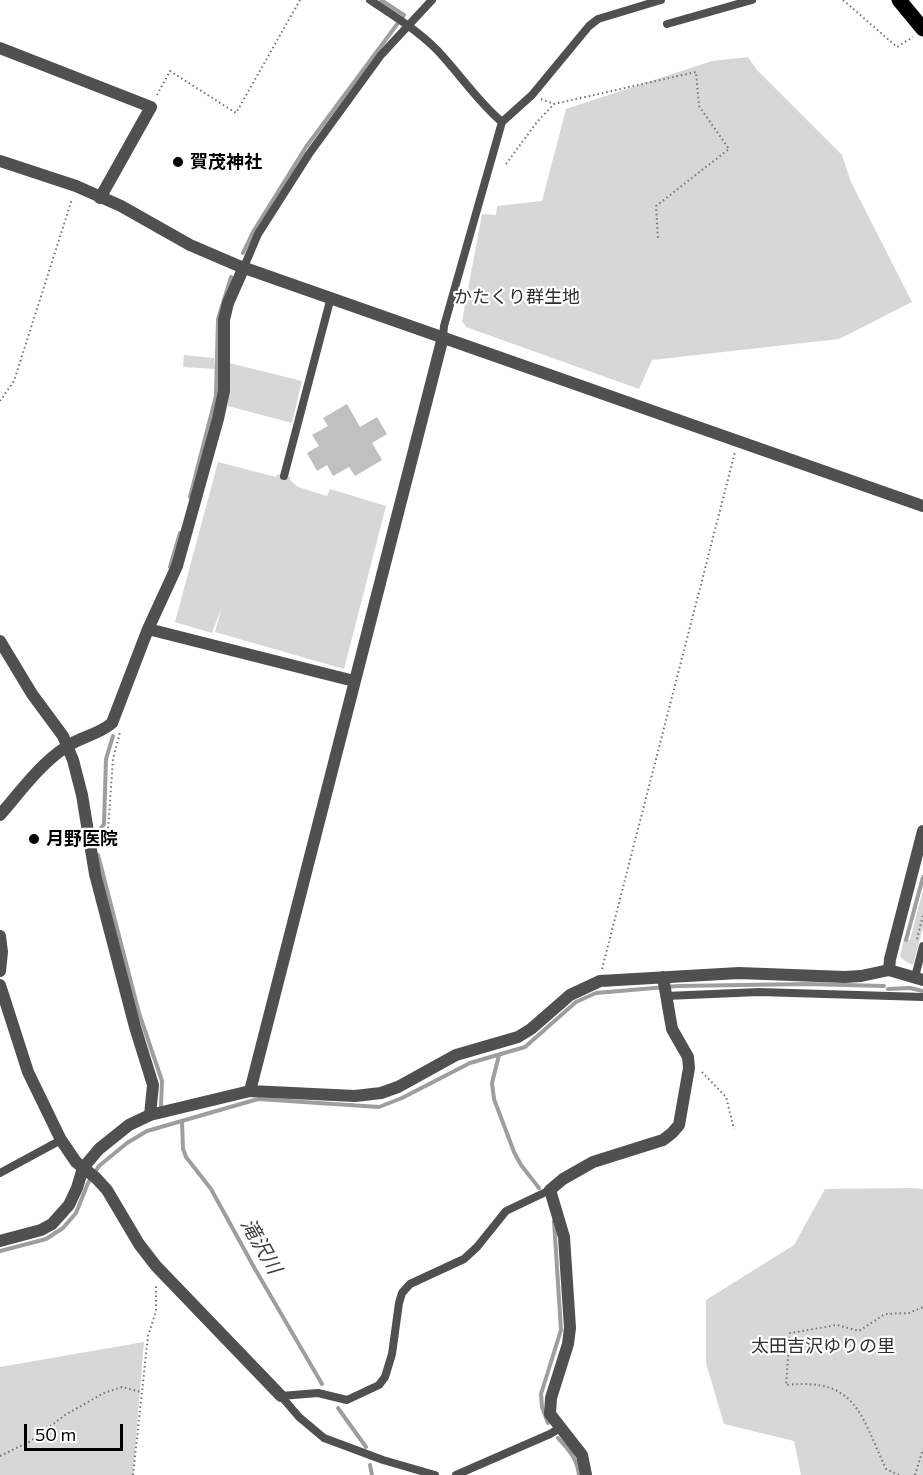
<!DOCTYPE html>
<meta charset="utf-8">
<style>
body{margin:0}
#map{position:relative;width:923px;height:1475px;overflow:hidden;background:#fff;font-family:Commissioner,sans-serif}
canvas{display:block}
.scale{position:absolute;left:24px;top:1424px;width:99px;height:27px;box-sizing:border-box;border:3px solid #000;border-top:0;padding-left:8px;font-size:18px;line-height:21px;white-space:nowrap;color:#000;-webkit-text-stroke:4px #fff;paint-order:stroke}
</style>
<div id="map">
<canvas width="923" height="1475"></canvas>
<div class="scale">50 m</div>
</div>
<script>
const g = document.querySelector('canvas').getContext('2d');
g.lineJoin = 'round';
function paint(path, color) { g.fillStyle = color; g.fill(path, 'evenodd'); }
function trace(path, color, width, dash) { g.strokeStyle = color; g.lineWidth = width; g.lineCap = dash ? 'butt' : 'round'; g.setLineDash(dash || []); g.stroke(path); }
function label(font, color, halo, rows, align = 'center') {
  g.font = font + ' Commissioner,"Noto Sans JP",sans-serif'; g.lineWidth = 4.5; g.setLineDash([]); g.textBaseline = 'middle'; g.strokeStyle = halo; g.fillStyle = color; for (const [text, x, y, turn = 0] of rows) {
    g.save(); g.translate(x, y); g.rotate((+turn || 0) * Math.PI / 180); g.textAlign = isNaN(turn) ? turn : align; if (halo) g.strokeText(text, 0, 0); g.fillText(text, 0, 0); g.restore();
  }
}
const green = new Path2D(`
 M 748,57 L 757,70 L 842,155 L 851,182 L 912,302 L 839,339 L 652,360 L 639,389 L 466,327 L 462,321 L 482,214 L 496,215 L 497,206 L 542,201 L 566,109 L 712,61 Z
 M 184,355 L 214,358 L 215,369 L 183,367 Z
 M 229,363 L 302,381 L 292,423 L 228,406 Z
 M 218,462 L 276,477 L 278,474 L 290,477 L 290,480 L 298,487 L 327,496 L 330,489 L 386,506 L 344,669 L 215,632 L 222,606 L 212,633 L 175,622 Z
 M 923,890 L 923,928 L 913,965 L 905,961 L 900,956 L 904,939 L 910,940 Z
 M 910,1188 L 923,1189 L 923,1475 L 801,1475 L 794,1441 L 724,1424 L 706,1363 L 706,1300 L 794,1245 L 825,1189 Z
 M 144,1342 L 133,1475 L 0,1475 L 0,1367 Z`);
const stream = new Path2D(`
 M 243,253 L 253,232 L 306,147 L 404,15 L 381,0
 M 190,497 L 216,396 L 218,319 L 231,277
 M 170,567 L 180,533
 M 97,834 L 104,824 L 106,759 L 113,736
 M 98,855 L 139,1013 L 162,1081 L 161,1106
 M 906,940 L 923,877
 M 888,989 L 910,988 L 923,991
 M 499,1055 L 492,1083 L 494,1099 L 514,1152 L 521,1165 L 539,1188
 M 182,1121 L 183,1149 L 186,1157 L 211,1189 L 255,1269 L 322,1384
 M 0,1251 L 46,1239 L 63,1228 L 76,1213 L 88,1183 L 99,1166 L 127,1143 L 147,1131 L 258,1099 L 379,1107 L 402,1098 L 470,1063 L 525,1047 L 576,1002 L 596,993 L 678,986 L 807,984 L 884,986
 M 338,1408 L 366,1447
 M 548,1423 L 542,1407 L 541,1394 L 561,1330 L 554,1221
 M 558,1438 C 569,1450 577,1458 579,1475
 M 370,1465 L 372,1475`);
const building = new Path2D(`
 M 347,404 L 360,427 L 377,417 L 387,434 L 372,443 L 382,460 L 355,476 L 349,467 L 333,476 L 327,465 L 317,471 L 307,453 L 319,446 L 312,435 L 328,426 L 323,418 Z`);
const path = new Path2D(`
 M 843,0 L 897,47 L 913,37
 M 157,95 L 170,71 L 236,113 L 300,0
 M 541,99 L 554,104
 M 506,164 L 537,122 L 554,104 L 696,72 L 699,106 L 729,149 L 656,206 L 658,239
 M 0,401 L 14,381 L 72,199
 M 102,840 L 108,830 L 113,759 L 120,732
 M 917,939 L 923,915
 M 602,969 L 735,452
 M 702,1072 L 726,1097 L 734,1129
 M 0,1456 L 31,1441 L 65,1415 L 104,1393 L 122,1387 L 141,1392
 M 133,1475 L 148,1336 L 156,1311 L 156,1284
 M 899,1475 L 886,1469 C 861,1416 857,1377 786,1385 L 790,1333 L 837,1325 L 859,1331 L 885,1314 L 909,1313 L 923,1307
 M 915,1475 L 923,1449`);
const service = new Path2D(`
 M 370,0 C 393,15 417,30 437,50 C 459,73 477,101 502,122
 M 667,24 L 752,0
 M 244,267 L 258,234 L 309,154 L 381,55 L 432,0
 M 443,337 L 444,326 L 502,122 L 532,95 L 589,26 L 598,19 L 661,0
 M 284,476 L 331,297
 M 915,977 L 923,946
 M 666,996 L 759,992 L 923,997
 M 0,1173 L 61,1140
 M 281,1396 L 318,1393 L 347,1400 L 379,1385 L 385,1377 L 392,1354 L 399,1303 L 402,1293 L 410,1284 L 464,1259 L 477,1247 L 506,1211 L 550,1190
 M 281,1396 L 299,1417 L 324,1438 L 383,1460 L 435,1475
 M 456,1475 L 550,1434 L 560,1428`);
const minor = new Path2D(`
 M 0,48 L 151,107 L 100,198
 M 148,629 L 354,681
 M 0,641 L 32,694 L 63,736 L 73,760 L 82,795 L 95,874 L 135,1027 L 153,1085 L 150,1115
 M 0,815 C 21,791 40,764 66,747 C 80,737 98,735 112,723 L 148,629 L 177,566 L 218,419 L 224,391 L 224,320 L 228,303 L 244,267
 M 0,936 L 2,952 L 0,971
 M 889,970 L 890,959 L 923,831
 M 0,985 L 28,1072 L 61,1140 L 76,1162 L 96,1178 L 107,1190 L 139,1244 L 156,1266 L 281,1396
 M 250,1091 L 443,337
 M 0,1241 L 41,1230 L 52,1224 L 69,1205 L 77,1188 L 83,1168 L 99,1149 L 129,1125 L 150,1115 L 250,1091 L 355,1096 L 381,1093 L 398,1087 L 456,1055 L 518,1037 L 531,1029 L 570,995 L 600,981 L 739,973 L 845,977 L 861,976 L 889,970 L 923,980
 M 586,1475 L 582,1455 L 550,1414 L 551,1398 L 568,1344 L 570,1328 L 564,1237 L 550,1190 L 563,1179 L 593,1162 L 663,1140 L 672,1133 L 679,1125 L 689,1068 L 688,1057 L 672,1029 L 663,977`);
const tertiary = new Path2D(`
 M 0,161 L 76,186 L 121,206 L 190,245 L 239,266 L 923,506`);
const primary = new Path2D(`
 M 899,0 L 923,29`);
const markers = [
 [178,162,6,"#000"],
 [34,839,6,"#000"]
];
const poiNames = [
 ["賀茂神社",190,162],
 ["月野医院",46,839]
];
const parkNames = [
 ["かたくり群生地",517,297],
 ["太田吉沢ゆりの里",823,1346]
];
const waterNames = [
 ["滝沢川",261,1246,60]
];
paint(green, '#d7d7d7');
trace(stream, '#9e9e9e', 4);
paint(building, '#c0c0c0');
trace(path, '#727272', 2, [1.5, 3]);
trace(service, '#505050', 8);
trace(minor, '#505050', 12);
trace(tertiary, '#505050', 12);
trace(primary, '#000', 15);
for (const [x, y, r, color] of markers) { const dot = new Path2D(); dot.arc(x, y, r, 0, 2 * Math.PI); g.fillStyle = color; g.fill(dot); trace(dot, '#fff', 2); }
label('bold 18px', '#000', '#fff', poiNames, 'left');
label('18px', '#2e2e2e', '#fff', parkNames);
label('italic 20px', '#3f3f3f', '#fff', waterNames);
</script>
